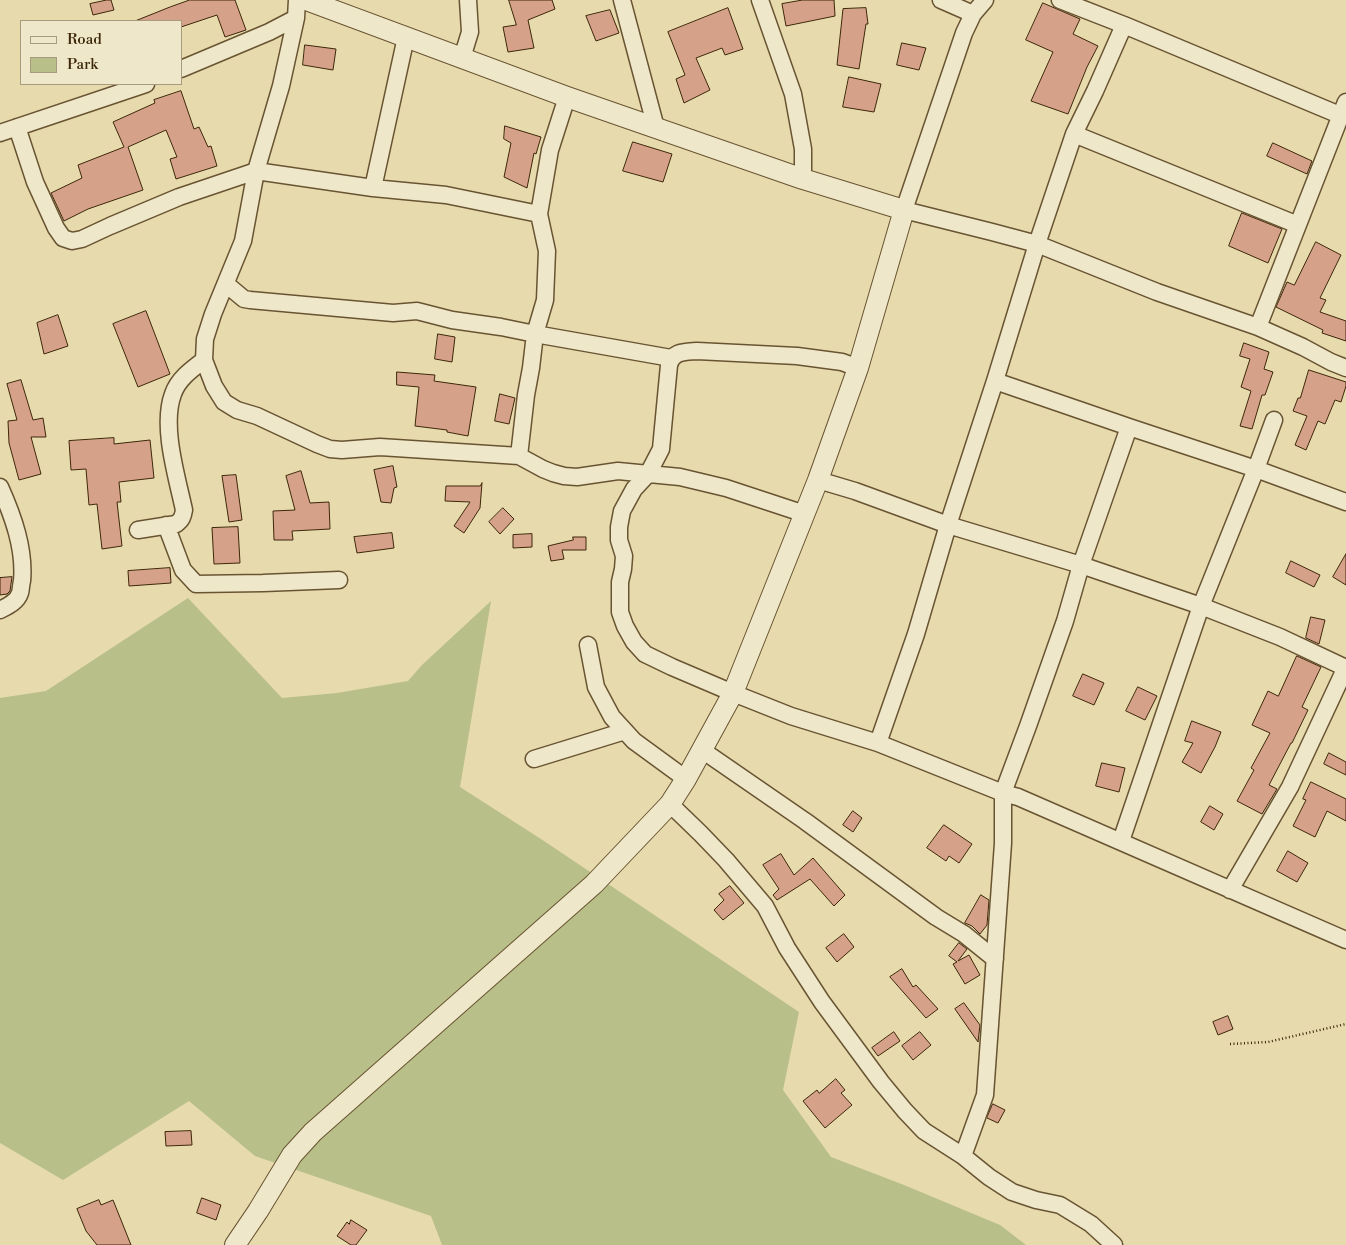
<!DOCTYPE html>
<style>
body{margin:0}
#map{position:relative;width:1346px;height:1245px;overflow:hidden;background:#e7daac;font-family:"Libre Bodoni",serif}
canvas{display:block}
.legend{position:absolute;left:20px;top:20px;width:162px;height:65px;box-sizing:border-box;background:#efe7c9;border:1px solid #a89a7d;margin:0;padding:6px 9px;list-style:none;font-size:15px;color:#3d270a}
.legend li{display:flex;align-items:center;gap:10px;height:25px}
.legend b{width:25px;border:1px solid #a89a7d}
</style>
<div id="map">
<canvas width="1346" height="1245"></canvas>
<ul class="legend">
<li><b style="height:6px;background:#efe7c9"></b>Road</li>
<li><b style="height:14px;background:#b8bf88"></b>Park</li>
</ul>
</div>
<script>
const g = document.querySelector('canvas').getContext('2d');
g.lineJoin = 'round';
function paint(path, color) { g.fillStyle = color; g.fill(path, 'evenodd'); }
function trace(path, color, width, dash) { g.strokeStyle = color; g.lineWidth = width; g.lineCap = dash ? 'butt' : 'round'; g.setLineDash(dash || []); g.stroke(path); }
const green = new Path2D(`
 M 188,598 L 282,698 L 337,693 L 408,681 L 422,665 L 491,601 L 460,787 L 544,841 L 799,1012 L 783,1090 L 831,1157 L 904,1185 L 1000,1225 L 1026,1245 L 442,1245 L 431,1216 L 255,1156 L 189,1101 L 63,1180 L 0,1143 L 0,698 L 46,691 Z`);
const building = new Path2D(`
 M 107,0 L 111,0 L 114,10 L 93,15 L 90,4 Z
 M 190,0 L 235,0 L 246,30 L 225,37 L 217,15 L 181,27 L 181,21 L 135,21 L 170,7 Z
 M 509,0 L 552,0 L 555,9 L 528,20 L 534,48 L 508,52 L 503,27 L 516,25 Z
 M 803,0 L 834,0 L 835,16 L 786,26 L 782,4 Z
 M 1043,3 L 1080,19 L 1073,34 L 1098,46 L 1087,67 L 1068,114 L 1031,101 L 1053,52 L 1026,40 Z
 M 728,8 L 743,49 L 725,55 L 722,48 L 696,58 L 710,90 L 684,103 L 676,79 L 685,75 L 668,32 Z
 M 866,8 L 868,24 L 866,24 L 859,69 L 837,65 L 843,9 Z
 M 610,10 L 619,33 L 596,41 L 586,16 Z
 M 902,43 L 926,48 L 919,70 L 897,65 Z
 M 305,45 L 336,49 L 333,70 L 303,65 Z
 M 849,77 L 881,84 L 874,112 L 843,107 Z
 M 181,91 L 194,129 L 199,127 L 208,147 L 211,146 L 217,166 L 176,179 L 170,159 L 177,157 L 166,130 L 128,147 L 143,190 L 88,209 L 64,221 L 51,193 L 82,178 L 78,165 L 124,147 L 113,122 L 155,103 L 154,100 Z
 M 505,126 L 541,137 L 536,154 L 534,153 L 527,188 L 504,177 L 511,143 L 504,139 Z
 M 633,142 L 672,154 L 663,182 L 623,171 Z
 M 1273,143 L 1312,161 L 1307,174 L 1267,156 Z
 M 1242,213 L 1282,229 L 1268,263 L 1229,246 Z
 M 1316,242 L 1341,255 L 1320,298 L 1326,300 L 1320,312 L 1346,321 L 1346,341 L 1322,333 L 1323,330 L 1276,307 L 1287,282 L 1294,285 Z
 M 146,311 L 170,374 L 138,387 L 113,324 Z
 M 58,315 L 68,346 L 44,354 L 37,323 Z
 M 438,334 L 455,337 L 452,362 L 435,359 Z
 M 1244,343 L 1269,352 L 1264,369 L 1273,372 L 1265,395 L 1262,395 L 1252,429 L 1240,426 L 1251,391 L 1241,387 L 1250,359 L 1240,356 Z
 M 1309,370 L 1346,382 L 1346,386 L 1341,402 L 1335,400 L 1325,424 L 1318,421 L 1306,450 L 1295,445 L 1307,416 L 1293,411 L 1298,398 L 1300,398 Z
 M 397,372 L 435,375 L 434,381 L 476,387 L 468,436 L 447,432 L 447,430 L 415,426 L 419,387 L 397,385 Z
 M 21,380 L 33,420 L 43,418 L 46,437 L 31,437 L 41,474 L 19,480 L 9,443 L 8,421 L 17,420 L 7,384 Z
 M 500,394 L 515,398 L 509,424 L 495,421 Z
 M 114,438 L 114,444 L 150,440 L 154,478 L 119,482 L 121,502 L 117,502 L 122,546 L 102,549 L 97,504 L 89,505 L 86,469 L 71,470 L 69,441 Z
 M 393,466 L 397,487 L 394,488 L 391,503 L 381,502 L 374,470 Z
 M 301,471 L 310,503 L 329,502 L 330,529 L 292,531 L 293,540 L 274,540 L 273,511 L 295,510 L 286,476 Z
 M 236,475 L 242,520 L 229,522 L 222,476 Z
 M 482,483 L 480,508 L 464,533 L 454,526 L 470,502 L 445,501 L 446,486 L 480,486 Z
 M 503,508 L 514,519 L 500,534 L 489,522 Z
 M 238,527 L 240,563 L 214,564 L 212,528 Z
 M 392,533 L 394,548 L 357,553 L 354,537 Z
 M 532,534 L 532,547 L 513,548 L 513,535 Z
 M 573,537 L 586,537 L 586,550 L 562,550 L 564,559 L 551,561 L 548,546 L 573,540 Z
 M 1346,554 L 1346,585 L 1333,577 Z
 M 1291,561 L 1320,575 L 1314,587 L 1286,573 Z
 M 170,568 L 171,583 L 129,586 L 128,571 Z
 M 12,577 L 10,591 L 7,594 L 0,595 L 0,578 Z
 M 1311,617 L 1325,620 L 1319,644 L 1306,638 Z
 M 1297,656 L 1321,667 L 1302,707 L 1308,710 L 1292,743 L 1291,743 L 1269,785 L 1277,789 L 1262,814 L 1237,801 L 1254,770 L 1251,768 L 1270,733 L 1252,725 L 1268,691 L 1278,696 Z
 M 1083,674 L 1104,683 L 1094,705 L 1073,696 Z
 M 1138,687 L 1157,696 L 1145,720 L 1126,711 Z
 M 1192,721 L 1221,732 L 1215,747 L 1201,773 L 1182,762 L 1193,743 L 1185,741 Z
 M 1329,753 L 1346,762 L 1346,775 L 1324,764 Z
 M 1102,763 L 1125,768 L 1119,792 L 1096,786 Z
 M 1311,782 L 1346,799 L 1346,821 L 1327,811 L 1315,837 L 1293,826 L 1306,800 L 1303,799 Z
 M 1210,806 L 1223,814 L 1214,830 L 1201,822 Z
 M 853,811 L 862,818 L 853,832 L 843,825 Z
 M 944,825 L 972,844 L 959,863 L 949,856 L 946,861 L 927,848 Z
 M 1288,851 L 1308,863 L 1297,882 L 1277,871 Z
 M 781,854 L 794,875 L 813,858 L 845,895 L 834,906 L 810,879 L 777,900 L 773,895 L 779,889 L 763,865 Z
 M 730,886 L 744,903 L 723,920 L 714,910 L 724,900 L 719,894 Z
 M 981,895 L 989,900 L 987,925 L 980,934 L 972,926 L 965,923 Z
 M 844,934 L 854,947 L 837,962 L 826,948 Z
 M 959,943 L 967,949 L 958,961 L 969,955 L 980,975 L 965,984 L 953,964 L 957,962 L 949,956 Z
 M 902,969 L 913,987 L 916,985 L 938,1009 L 926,1018 L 890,977 Z
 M 964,1003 L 980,1025 L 978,1042 L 955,1009 Z
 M 1228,1016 L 1233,1029 L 1218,1035 L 1213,1022 Z
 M 894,1032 L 900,1041 L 878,1056 L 872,1048 Z
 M 920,1032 L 931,1045 L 913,1060 L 902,1046 Z
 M 836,1079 L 845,1090 L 841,1093 L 852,1105 L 825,1128 L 803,1101 L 817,1090 L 819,1093 Z
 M 993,1104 L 1005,1110 L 998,1123 L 987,1118 Z
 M 191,1131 L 192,1145 L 166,1146 L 165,1132 Z
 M 202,1198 L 221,1205 L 216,1220 L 197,1213 Z
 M 99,1200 L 101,1205 L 113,1200 L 131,1245 L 97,1245 L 86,1231 L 77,1209 Z
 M 351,1220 L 367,1230 L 356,1245 L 351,1245 L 337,1236 L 347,1222 L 349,1224 Z`);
const path = new Path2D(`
 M 1230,1044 L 1268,1042 L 1346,1024`);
const minor = new Path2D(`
 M 622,0 L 656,128
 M 760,0 L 793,94 L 803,149 L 803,179
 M 941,0 L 973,14
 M 985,0 L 973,14 L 964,33 L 904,210 L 992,232 L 1037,244 L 1157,292 L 1258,327 L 1303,347 L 1331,362 L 1346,368
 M 1060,0 L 1124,25 L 1342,116
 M 296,18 L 281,86 L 256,171 L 243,241 L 213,314 L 205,339 L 204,360 L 214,386 L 224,402 L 237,410 L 257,416 L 317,444 L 330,449 L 342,450 L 380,447 L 519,456 L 543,469 L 553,473 L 564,476 L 577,477 L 618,471 L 680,477 L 726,488 L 805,514
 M 462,58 L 470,32 L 468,0
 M 181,69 L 269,32 L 296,18 L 297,0
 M 17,127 L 35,182 L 56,228 L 63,238 L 72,241 L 82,239 L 110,226 L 179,197 L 256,171 L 373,188 L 446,195 L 539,214 L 550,150 L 567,97
 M 0,133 L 146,84
 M 1074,134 L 1298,225
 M 373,188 L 406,37
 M 226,284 L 244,299 L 250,300 L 393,313 L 417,311 L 452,320 L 501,327 L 535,334 L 545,300 L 547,251 L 539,214
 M 1258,327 L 1346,102
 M 858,368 L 842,362 L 797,356 L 697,351 C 684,352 673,351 669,365 L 661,449 L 648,474 L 634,489 L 622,511 L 619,527 L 619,540 L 624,556 L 623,569 L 620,582 L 620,612 L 625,626 L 634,642 L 645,654 L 672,667 L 733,693 L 791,716 L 878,743 L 1003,793 L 1018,797 L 1346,940
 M 995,381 L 1129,427
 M 519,456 L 526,395 L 531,368 L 535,334 L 671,358
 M 818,480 L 855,491 L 948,525 L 1081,565 L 1201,606 L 1280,637 L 1346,668
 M 0,487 C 13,516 25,549 22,581 C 21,584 21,590 20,593 C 17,602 8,606 0,610
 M 166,525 L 183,570 L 196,584 L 263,583 L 339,580
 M 138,530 L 176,524 C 182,520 183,516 184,510 C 177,477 161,426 173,394 C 178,379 192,369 204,360
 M 588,645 L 596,687 L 612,717 L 634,741 L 686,779
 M 878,743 L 916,634 L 948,525 L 995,381 L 1037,244 L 1074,134 L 1095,91 L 1124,25
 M 702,750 L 805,821 L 936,917 L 964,934 L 995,959
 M 534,759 L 625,731
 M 670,804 L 701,834 L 726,860 L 765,906 L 787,948 L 822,1002 L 881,1082 L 905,1111 L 924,1131 L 963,1156 L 989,1177 L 1012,1192 L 1036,1200 L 1060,1205 L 1091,1224 L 1114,1245
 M 1121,841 L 1201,606 L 1256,469 L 1274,420
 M 1230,890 L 1290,787 L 1346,667
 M 963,1156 L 985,1095 L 1003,843 L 1003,793 L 1028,726 L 1065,621 L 1081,565 L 1129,427 L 1256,469 L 1346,502`);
const tertiary = new Path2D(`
 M 235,1245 L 258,1211 L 292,1155 L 313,1132 L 594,884 L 670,804 L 686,779 L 733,693 L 818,480 L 858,368 L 904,210 L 803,179 L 567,97 L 306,0`);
paint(green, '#b8bf88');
paint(building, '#d6a189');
trace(building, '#3d270a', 1);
trace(minor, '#685432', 19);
trace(tertiary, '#685432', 22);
trace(path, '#3d270a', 2.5, [1, 2.5]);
trace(minor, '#efe7c9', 16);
trace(tertiary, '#efe7c9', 20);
</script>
